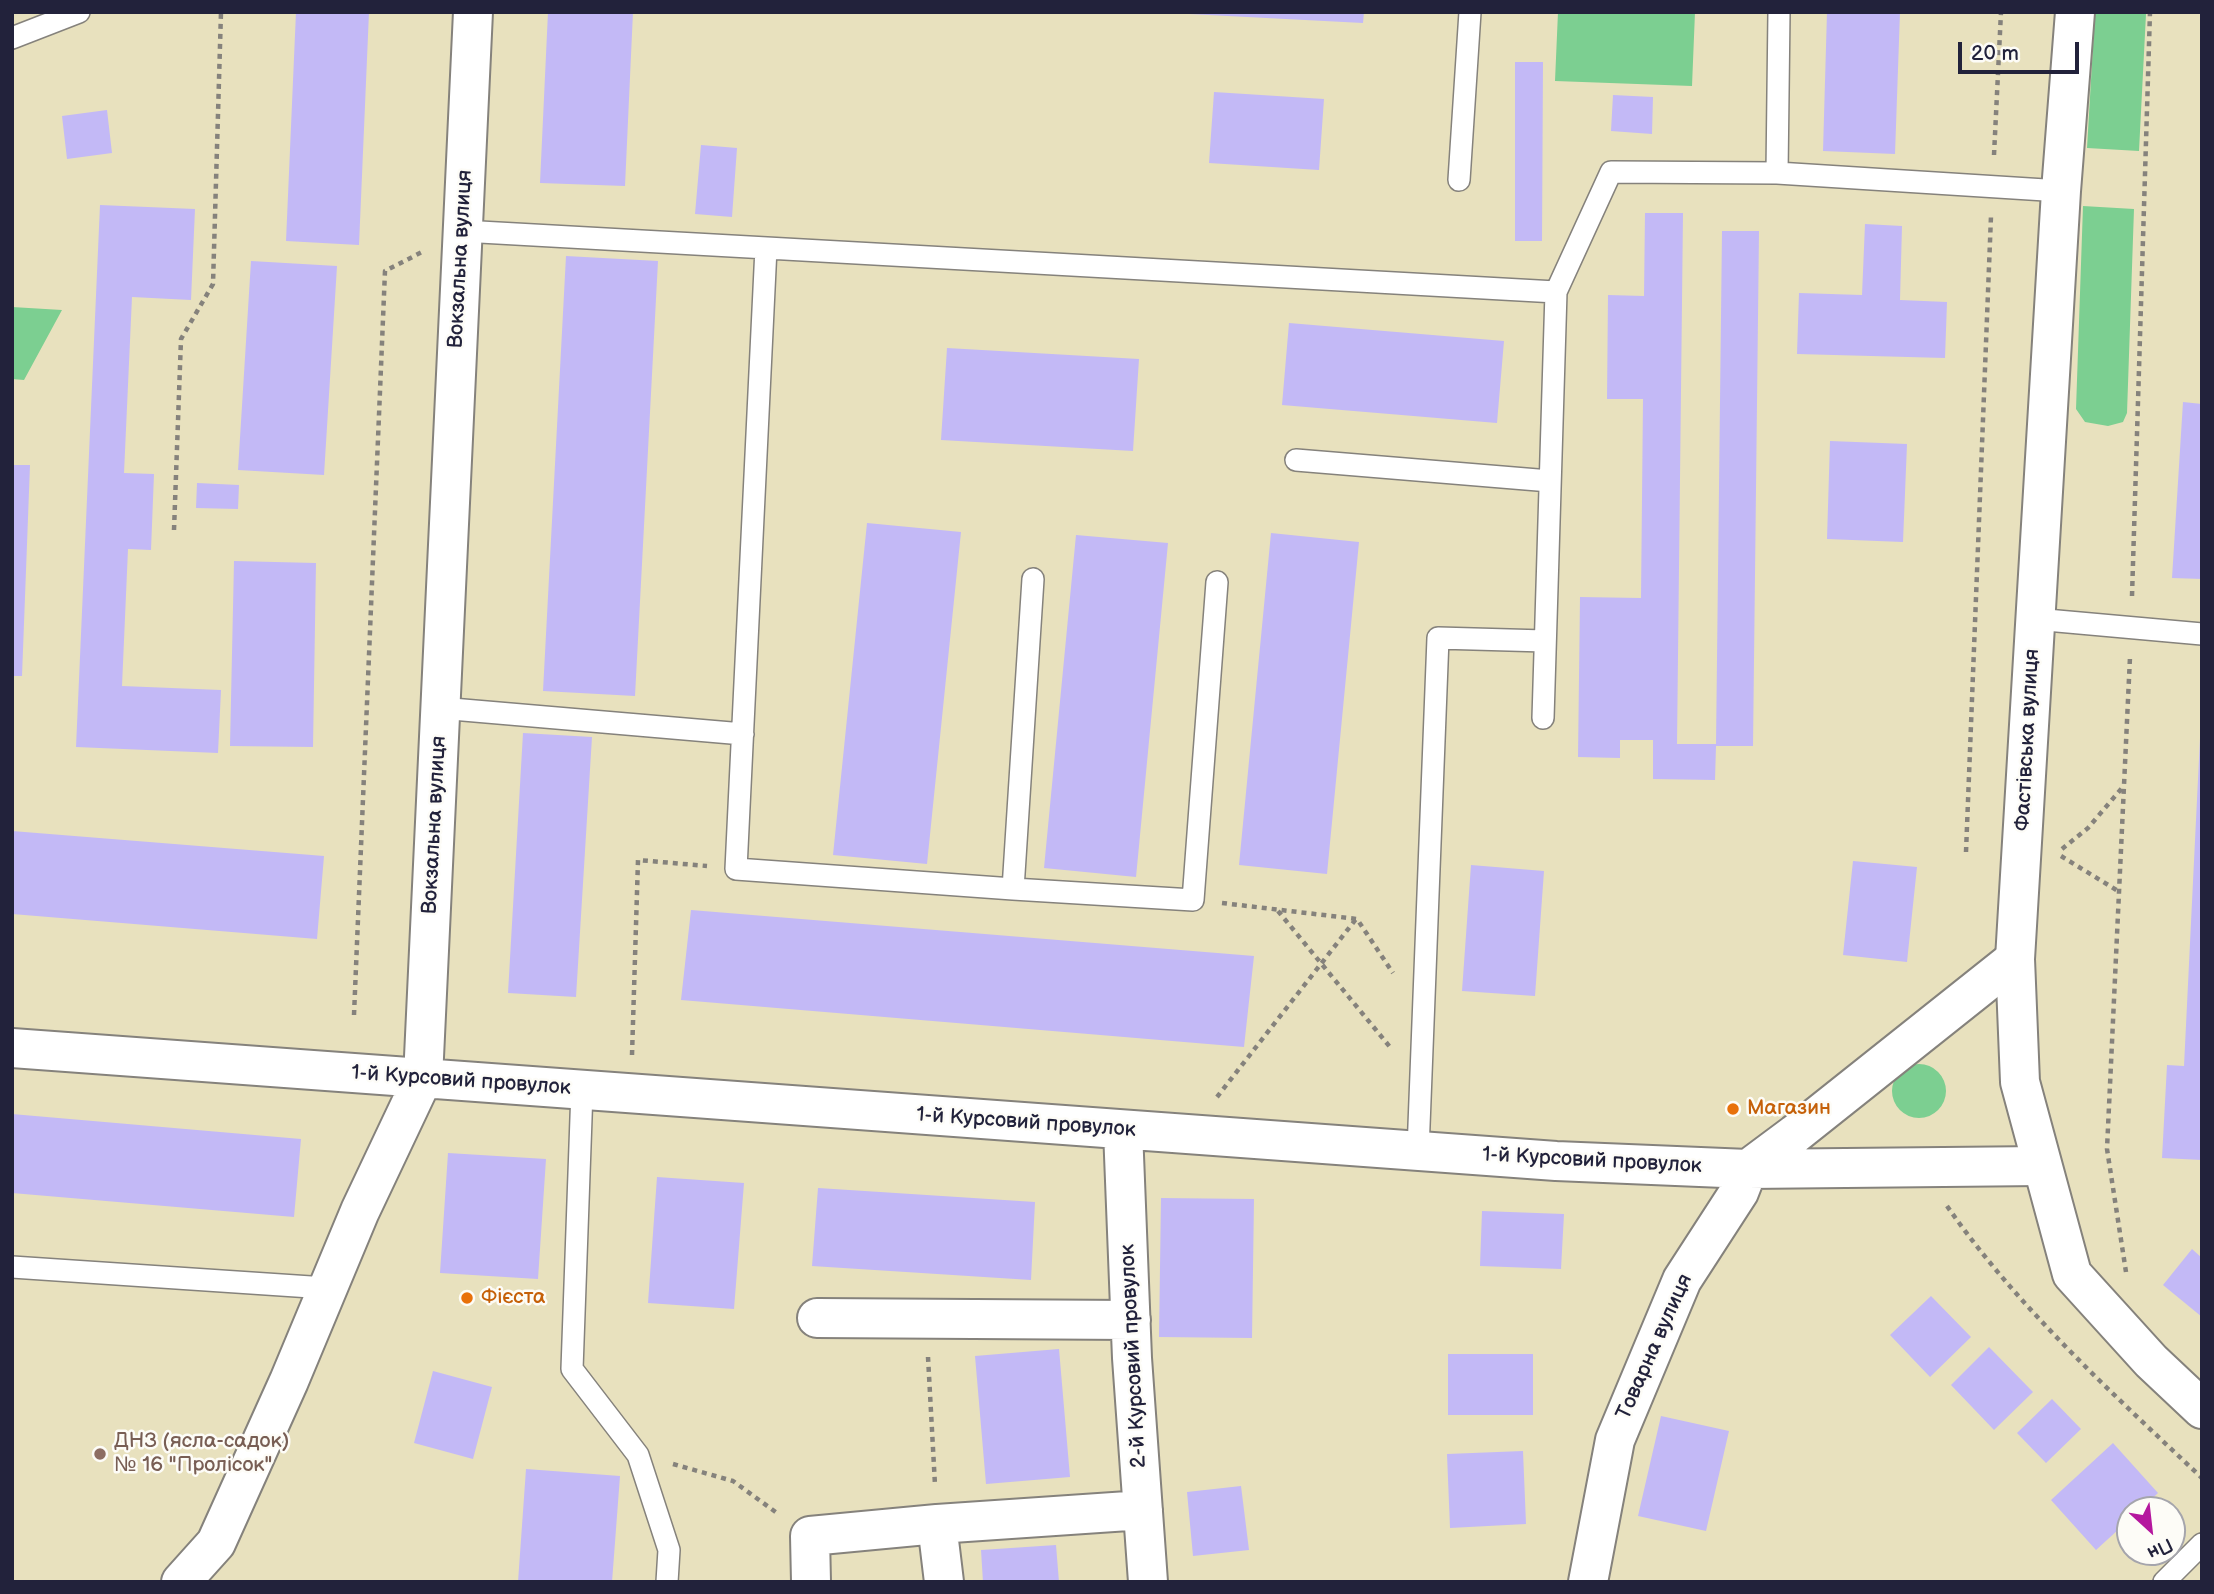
<!DOCTYPE html>
<meta charset="utf-8">
<style>
body{margin:0}
#map{position:relative;width:2214px;height:1594px;overflow:hidden;background:#e8e1be;font-family:"Balsamiq Sans",sans-serif}
canvas{display:block}
.frame{position:absolute;inset:0;border:14px solid #22223b;pointer-events:none}
.north{position:absolute;left:2116px;top:1496px;width:70px;height:70px;box-sizing:border-box;background:#fdfcf7;border:2px solid #a5a5ac;border-radius:50%;rotate:153deg;font-size:19px;font-weight:700;line-height:28px;text-align:center;color:#22223b}
.north::after{content:'';display:block;margin:auto;width:24px;height:32px;background:#b5179e;clip-path:polygon(50% 0,100% 100%,50% 72%,0 100%)}
.scale{position:absolute;left:1958px;top:42px;width:121px;height:32px;box-sizing:border-box;border:4px solid #22223b;border-top:0;padding-left:9px;font-size:21px;line-height:24px;white-space:nowrap;color:#22223b;-webkit-text-stroke:5px #fdfcf7;paint-order:stroke}
</style>
<div id="map">
<canvas width="2214" height="1594"></canvas>
<div class="frame"></div>
<div class="north">Пн</div>
<div class="scale">20 m</div>
</div>
<script>
const g = document.querySelector('canvas').getContext('2d');
g.lineJoin = 'round';
function paint(path, color) { g.fillStyle = color; g.fill(path, 'evenodd'); }
function trace(path, color, width, dash) { g.strokeStyle = color; g.lineWidth = width; g.lineCap = dash ? 'butt' : 'round'; g.setLineDash(dash || []); g.stroke(path); }
function label(font, color, halo, rows, align = 'center') {
  g.font = font + ' "Balsamiq Sans",sans-serif'; g.lineWidth = 5; g.setLineDash([]); g.textBaseline = 'middle'; g.strokeStyle = halo; g.fillStyle = color; for (const [text, x, y, turn = 0] of rows) {
    g.save(); g.translate(x, y); g.rotate((+turn || 0) * Math.PI / 180); g.textAlign = isNaN(turn) ? turn : align; if (halo) g.strokeText(text, 0, 0); g.fillText(text, 0, 0); g.restore();
  }
}
const green = new Path2D(`
 M 1558,12 L 1695,12 L 1692,86 L 1555,81 Z
 M 2095,12 L 2146,14 L 2139,151 L 2087,148 Z
 M 2083,206 L 2134,209 L 2127,413 L 2123,422 L 2108,426 L 2085,422 L 2076,409 Z
 M 12,307 L 62,310 L 24,380 L 12,379 Z
 M1892 1091a27 27 0 1 1 54 0a27 27 0 1 1-54 0Z`);
const building = new Path2D(`
 M 296,12 L 369,12 L 359,245 L 286,241 Z
 M 548,12 L 633,12 L 625,186 L 540,183 Z
 M 1189,12 L 1364,12 L 1363,23 L 1189,14 Z
 M 1827,12 L 1900,12 L 1895,154 L 1823,151 Z
 M 1515,62 L 1543,62 L 1542,241 L 1515,241 Z
 M 1214,92 L 1324,99 L 1319,170 L 1209,163 Z
 M 1613,95 L 1653,97 L 1652,134 L 1611,131 Z
 M 107,110 L 112,153 L 67,159 L 62,116 Z
 M 701,145 L 737,148 L 732,217 L 695,214 Z
 M 100,205 L 195,209 L 191,300 L 132,297 L 124,473 L 154,474 L 151,550 L 128,549 L 122,686 L 221,690 L 218,753 L 76,747 Z
 M 1645,213 L 1683,213 L 1677,744 L 1716,744 L 1722,231 L 1759,231 L 1753,746 L 1716,746 L 1715,780 L 1653,779 L 1653,740 L 1620,740 L 1620,758 L 1578,757 L 1580,597 L 1641,598 L 1643,399 L 1607,399 L 1608,295 L 1644,296 Z
 M 1865,224 L 1902,226 L 1900,300 L 1947,302 L 1945,358 L 1797,354 L 1799,293 L 1862,295 Z
 M 566,256 L 658,261 L 635,696 L 543,691 Z
 M 251,261 L 337,266 L 324,475 L 238,470 Z
 M 1289,323 L 1504,341 L 1497,423 L 1282,405 Z
 M 947,348 L 1139,359 L 1133,451 L 941,440 Z
 M 2183,402 L 2202,404 L 2202,579 L 2172,578 Z
 M 1830,441 L 1907,444 L 1903,542 L 1827,539 Z
 M 12,465 L 30,465 L 22,676 L 12,676 Z
 M 197,483 L 239,485 L 238,509 L 196,508 Z
 M 867,523 L 961,532 L 927,864 L 833,855 Z
 M 1271,533 L 1359,542 L 1327,874 L 1239,865 Z
 M 1076,535 L 1168,543 L 1136,877 L 1044,868 Z
 M 234,561 L 316,563 L 313,747 L 230,746 Z
 M 523,733 L 592,737 L 576,997 L 508,993 Z
 M 2200,738 L 2202,738 L 2202,1160 L 2162,1158 L 2167,1065 L 2184,1066 Z
 M 12,831 L 324,856 L 317,939 L 12,914 Z
 M 1853,861 L 1917,867 L 1907,962 L 1843,955 Z
 M 1471,865 L 1544,871 L 1535,996 L 1462,991 Z
 M 691,910 L 1254,956 L 1244,1047 L 681,1000 Z
 M 12,1114 L 301,1139 L 294,1217 L 12,1193 Z
 M 448,1153 L 546,1159 L 538,1279 L 440,1273 Z
 M 657,1177 L 744,1183 L 734,1309 L 648,1303 Z
 M 818,1188 L 1035,1202 L 1031,1280 L 812,1266 Z
 M 1161,1198 L 1254,1199 L 1252,1338 L 1159,1337 Z
 M 1482,1211 L 1564,1214 L 1561,1269 L 1480,1266 Z
 M 2192,1249 L 2202,1258 L 2202,1317 L 2163,1285 Z
 M 1931,1296 L 1971,1337 L 1930,1377 L 1890,1335 Z
 M 1989,1347 L 2033,1392 L 1994,1430 L 1951,1385 Z
 M 1059,1349 L 1070,1477 L 986,1484 L 975,1356 Z
 M 1448,1354 L 1533,1354 L 1533,1415 L 1448,1415 Z
 M 433,1371 L 492,1387 L 473,1459 L 414,1443 Z
 M 2052,1399 L 2081,1429 L 2046,1463 L 2017,1433 Z
 M 1661,1416 L 1729,1431 L 1706,1531 L 1638,1516 Z
 M 2113,1443 L 2158,1493 L 2140,1510 L 2130,1510 L 2130,1519 L 2096,1550 L 2051,1500 Z
 M 1523,1451 L 1526,1524 L 1450,1528 L 1447,1454 Z
 M 526,1469 L 620,1476 L 612,1582 L 518,1582 Z
 M 1241,1486 L 1249,1550 L 1193,1556 L 1187,1492 Z
 M 1056,1545 L 1059,1582 L 983,1582 L 981,1550 Z`);
const path = new Path2D(`
 M 1994,155 L 2001,12
 M 174,530 L 181,339 L 213,284 L 221,12
 M 2132,596 L 2150,12
 M 2062,849 L 2088,828 L 2122,788
 M 1966,852 L 1991,216
 M 2061,856 L 2118,891
 M 1222,903 L 1357,919 L 1393,973
 M 1278,911 L 1390,1047
 M 354,1015 L 385,271 L 422,252
 M 632,1055 L 638,860 L 707,866
 M 1217,1097 L 1356,919
 M 1947,1206 C 2018,1308 2112,1393 2202,1478
 M 2126,1272 L 2107,1149 L 2130,657
 M 928,1357 L 935,1485
 M 673,1464 L 733,1481 L 777,1513`);
const service = new Path2D(`
 M 12,38 L 79,12
 M 1777,173 L 1779,12
 M 1459,180 L 1470,12
 M 462,231 L 1556,292
 M 766,248 L 736,869 L 1013,889 L 1193,900 L 1217,582
 M 1296,460 L 1550,481
 M 2035,619 L 2202,634
 M 440,708 L 743,734
 M 1543,718 L 1556,292 L 1611,172 L 1777,173 L 2061,191
 M 1013,889 L 1033,579
 M 582,1090 L 572,1369 L 638,1455 L 669,1550 L 667,1582
 M 1418,1151 L 1438,638 L 1545,641
 M 12,1267 L 326,1288
 M 2164,1582 L 2202,1544`);
const minor = new Path2D(`
 M 12,1048 L 1556,1161 L 1748,1169 L 2041,1166
 M 1123,1130 L 1132,1358 L 1148,1582
 M 817,1318 L 1131,1320
 M 181,1582 L 216,1543 L 289,1381 L 360,1211 L 423,1078 L 473,12
 M 811,1582 L 810,1536 L 937,1524
 M 944,1582 L 937,1524 L 1143,1510
 M 1588,1582 L 1615,1440 L 1682,1280 L 1739,1192 L 1748,1169 L 1795,1134 L 2015,959`);
const tertiary = new Path2D(`
 M 2075,12 L 2061,191 L 2015,959 L 2020,1082 L 2072,1274 L 2151,1361 L 2202,1409`);
const markers = [
 [1733,1109,7,"#e8710a"],
 [467,1298,7,"#e8710a"],
 [100,1454,7,"#8d6e63"]
];
const streetNames = [
 ["Вокзальна вулиця",461,259,-87],
 ["Фастівська вулиця",2028,740,-87],
 ["Вокзальна вулиця",435,825,-87],
 ["1-й Курсовий провулок",461,1081,4],
 ["1-й Курсовий провулок",1026,1123,4],
 ["1-й Курсовий провулок",1592,1161,3],
 ["Товарна вулиця",1655,1347,-66],
 ["2-й Курсовий провулок",1134,1356,-93]
];
const foodNames = [
 ["Магазин",1747,1109],
 ["Фієста",481,1298]
];
const educationNames = [
 ["ДНЗ (ясла-садок)",114,1442],
 ["№ 16 \"Пролісок\"",114,1466]
];
paint(green, '#7ccf91');
paint(building, '#c3b9f6');
trace(service, '#85827c', 24);
trace(minor, '#85827c', 42);
trace(tertiary, '#85827c', 42);
trace(path, '#85827c', 4.5, [5, 5]);
trace(service, '#fff', 21);
trace(minor, '#fff', 38);
trace(tertiary, '#fff', 38);
for (const [x, y, r, color] of markers) { const dot = new Path2D(); dot.arc(x, y, r, 0, 2 * Math.PI); g.fillStyle = color; g.fill(dot); trace(dot, '#fdfcf7', 2.5); }
label('21px', '#22223b', '#fdfcf7', streetNames);
label('21px', '#c56008', '#fdfcf7', foodNames, 'left');
label('21px', '#785e54', '#fdfcf7', educationNames, 'left');
</script>
